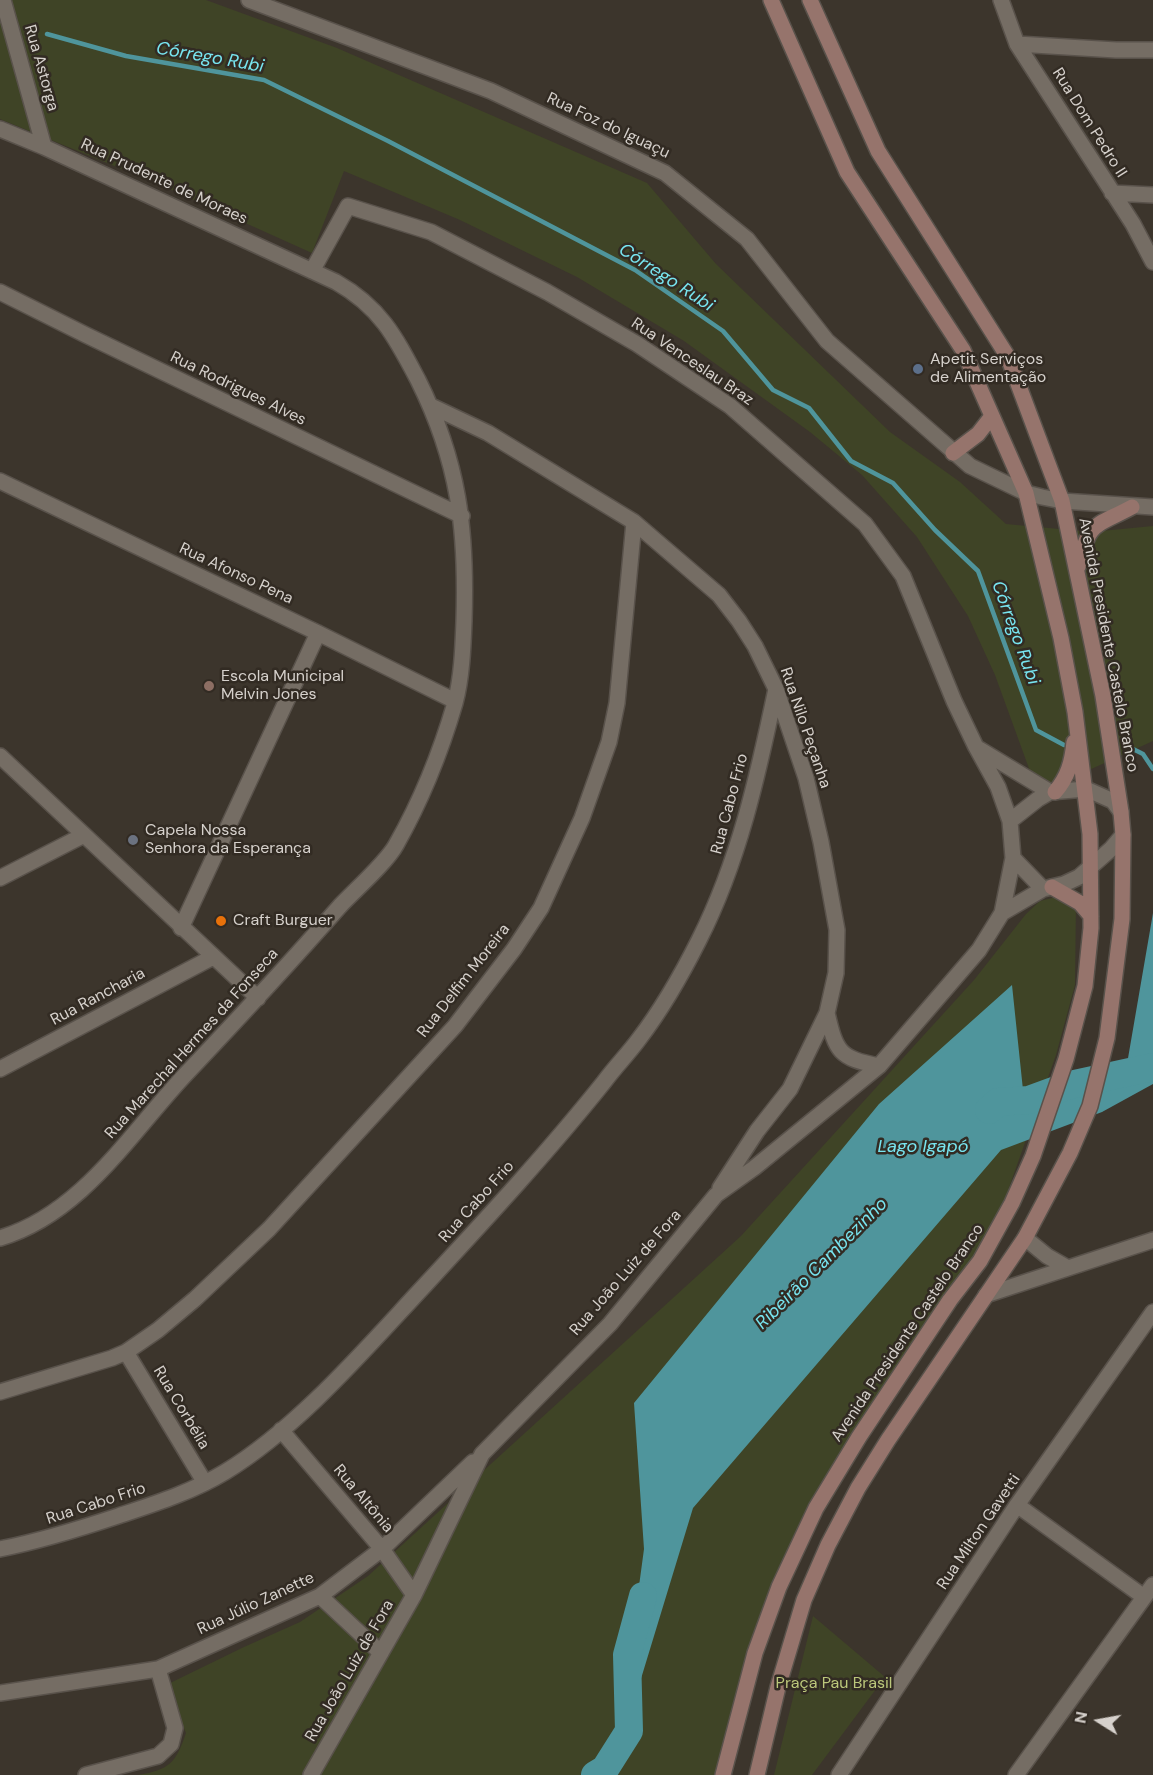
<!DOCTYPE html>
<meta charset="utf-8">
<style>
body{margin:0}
#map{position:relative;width:1153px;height:1775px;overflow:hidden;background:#3c352c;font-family:"DM Sans",sans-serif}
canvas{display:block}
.north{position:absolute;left:1069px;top:1691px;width:60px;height:60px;-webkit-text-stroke:4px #322b23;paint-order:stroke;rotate:281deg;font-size:16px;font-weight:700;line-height:24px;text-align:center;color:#d6d1cc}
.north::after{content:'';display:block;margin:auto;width:21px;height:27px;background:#d6d1cc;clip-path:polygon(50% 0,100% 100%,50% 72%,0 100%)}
</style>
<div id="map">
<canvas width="1153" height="1775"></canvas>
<div class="north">N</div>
</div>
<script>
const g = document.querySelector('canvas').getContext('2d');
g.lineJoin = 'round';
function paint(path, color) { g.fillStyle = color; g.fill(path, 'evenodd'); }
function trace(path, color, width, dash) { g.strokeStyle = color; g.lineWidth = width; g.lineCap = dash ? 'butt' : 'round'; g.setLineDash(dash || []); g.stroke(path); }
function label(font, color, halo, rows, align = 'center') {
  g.font = font + ' "DM Sans",sans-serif'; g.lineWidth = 5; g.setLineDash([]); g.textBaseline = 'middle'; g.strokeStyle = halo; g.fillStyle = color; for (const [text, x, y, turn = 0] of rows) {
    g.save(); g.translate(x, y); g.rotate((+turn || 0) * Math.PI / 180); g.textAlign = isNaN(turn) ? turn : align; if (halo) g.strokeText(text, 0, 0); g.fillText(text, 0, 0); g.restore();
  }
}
const green = new Path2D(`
 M 0,0 L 206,0 L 337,48 L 647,183 L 716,264 L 890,432 L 960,482 L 1006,524 L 1091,532 L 1153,526 L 1153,741 L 1056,785 L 1031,774 L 995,675 L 968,616 L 917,537 L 862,475 L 810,432 L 684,341 L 577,277 L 460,220 L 344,171 L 312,253 L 163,186 L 0,119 Z
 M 1060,896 L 1076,902 L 1075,985 L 1056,1055 L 999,1216 L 976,1255 L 813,1508 L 718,1775 L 138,1775 C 169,1770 176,1763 186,1733 L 166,1685 L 244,1647 L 300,1622 L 368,1576 L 741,1236 L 974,980 L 1026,914 L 1040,901 Z
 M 813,1616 L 885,1677 L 812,1775 L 774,1775 Z`);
const water = new Path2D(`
 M 1153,913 L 1153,1084 L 1102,1112 L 1001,1150 L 693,1508 L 615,1764 L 644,1549 L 634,1403 L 879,1104 L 1012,985 L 1025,1109 L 1127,1064 Z`);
const stream = new Path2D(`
 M 47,34 L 126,56 L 264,80 L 388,141 L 635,270 L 723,331 L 773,390 L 809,408 L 851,461 L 893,483 L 935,530 L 978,571 L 1036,730 L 1064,745
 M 1133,749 L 1143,754 L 1153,769`);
const river = new Path2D(`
 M 989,1110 L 998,1102 L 1029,1100 L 1070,1085 L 1153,1067
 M 595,1775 L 605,1769 L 629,1731 L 627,1655 L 643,1596`);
const minor = new Path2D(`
 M 3,0 L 44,147
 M 249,0 L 491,91 L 665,173 L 747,239 L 827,341 L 970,466 L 1026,493 L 1042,497 L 1062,501 L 1153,507
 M 1001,0 L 1017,44 L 1133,224 L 1153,262
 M 1017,44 L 1116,50 L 1153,50
 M 0,129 L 44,147 L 336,282 C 380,307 395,336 418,380 C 459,462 467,530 464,621 C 463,647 462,677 455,703 C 441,751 421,801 396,845 C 386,863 355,890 340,906 C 289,964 237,1020 184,1076 C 129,1135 81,1214 0,1238
 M 1112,193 L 1153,195
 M 0,292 L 86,335 L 462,516
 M 431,406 L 488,433 L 634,522 L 719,595 L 739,621 L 755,646 L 776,689 L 806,778 L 821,842 L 837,930 L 836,973 L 827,1013 L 790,1089 L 757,1131 L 720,1188
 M 0,481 L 318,633 L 455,701
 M 979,749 L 1050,792
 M 0,756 L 258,998
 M 1010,821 L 1038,799 L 1050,792 L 1086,789 L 1113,801 L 1121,812
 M 1013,858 L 1043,889
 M 0,878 L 84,835
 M 1002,913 L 1043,889 L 1064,884 L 1079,877 L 1111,849 L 1123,835
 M 181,928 L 318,633
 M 827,1013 C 836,1052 839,1058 879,1066
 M 0,1069 L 213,957
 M 1025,1238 L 1047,1256 L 1068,1268
 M 986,1295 L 1153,1240
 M 126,1352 L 205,1483
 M 0,1392 L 112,1358 L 126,1352 L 158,1330 L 195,1299 L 269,1229 L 455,1026 L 514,949 L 541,908 L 582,818 L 609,742 L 617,703 L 634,522
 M 281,1430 L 382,1549 L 414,1595
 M 1017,1505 L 1144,1597
 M 0,1549 C 40,1541 79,1529 118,1516 C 154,1504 192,1492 225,1472 C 299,1427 367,1347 426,1284 C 487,1218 548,1152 604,1082 C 615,1067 628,1054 639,1039 C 662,1009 682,974 699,940 C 739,861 758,775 776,689
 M 320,1596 L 381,1653
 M 0,1693 L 158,1669 L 320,1596 L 382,1549 L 473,1462
 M 86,1775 L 158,1756 L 171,1744 L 175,1728 L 158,1669
 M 311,1775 L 414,1595 L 482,1454 L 610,1324 L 716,1195 L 754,1168 L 879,1066 L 979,950 L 1002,913 L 1013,858 L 1010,821 L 998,787 L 976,747 L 954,701 L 903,576 L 865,524 L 730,406 L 637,344 L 547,292 L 431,232 L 348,206 L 312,271
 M 839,1775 L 1017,1505 L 1153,1312
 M 1016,1775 L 1153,1585`);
const secondary = new Path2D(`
 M 953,453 L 978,434 L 992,416
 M 1078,567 C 1090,520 1093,528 1132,507
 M 1055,792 C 1068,777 1072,762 1074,742
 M 1052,887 L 1080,903 L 1091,916
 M 723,1775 L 755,1653 L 779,1587 L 816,1508 L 859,1437 L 950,1300 L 980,1261 L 1012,1203 L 1033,1156 L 1066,1059 L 1085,986 L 1091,928 L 1090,834 L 1075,712 L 1061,638 L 1026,493 L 963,350 L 847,172 L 771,0
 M 757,1775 L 778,1687 L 804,1600 L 828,1545 L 858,1488 L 888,1440 L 1025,1238 L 1070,1153 L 1090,1106 L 1107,1038 L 1122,919 L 1123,835 L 1121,812 L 1103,696 L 1062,501 L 1008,357 L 878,151 L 810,0`);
const markers = [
 [918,369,6,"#5c6f8a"],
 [209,686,6,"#8d6e63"],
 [133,840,6,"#6b7280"],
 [221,921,6,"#e8710a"]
];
const streetNames = [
 ["Rua Astorga",41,68,74],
 ["Rua Dom Pedro II",1089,123,58],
 ["Rua Foz do Iguaçu",608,126,25],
 ["Rua Prudente de Moraes",164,182,25],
 ["Rua Venceslau Braz",692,362,34],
 ["Rua Rodrigues Alves",238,389,26],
 ["Rua Afonso Pena",236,574,25],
 ["Avenida Presidente Castelo Branco",1108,645,79],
 ["Rua Nilo Peçanha",805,728,71],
 ["Rua Cabo Frio",730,804,-75],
 ["Rua Delfim Moreira",464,981,-52],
 ["Rua Rancharia",98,997,-28],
 ["Rua Marechal Hermes da Fonseca",192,1044,-48],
 ["Rua Cabo Frio",477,1202,-48],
 ["Rua João Luiz de Fora",626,1273,-49],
 ["Avenida Presidente Castelo Branco",908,1333,-56],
 ["Rua Corbélia",181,1408,59],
 ["Rua Altônia",363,1499,50],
 ["Rua Cabo Frio",96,1504,-18],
 ["Rua Milton Gavetti",979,1532,-56],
 ["Rua Júlio Zanette",256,1604,-25],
 ["Rua João Luiz de Fora",350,1671,-60]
];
const poiNames = [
 ["Apetit Serviços",930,360],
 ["de Alimentação",930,378],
 ["Escola Municipal",221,677],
 ["Melvin Jones",221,695],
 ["Capela Nossa",145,831],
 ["Senhora da Esperança",145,849],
 ["Craft Burguer",233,921]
];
const parkNames = [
 ["Praça Pau Brasil",834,1684]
];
const waterNames = [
 ["Córrego Rubi",210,58,10],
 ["Córrego Rubi",666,278,33],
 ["Córrego Rubi",1015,633,70],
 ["Lago Igapó",923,1147],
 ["Ribeirão Cambezinho",822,1264,-45]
];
paint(green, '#3f4426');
paint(water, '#4f959c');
trace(stream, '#4f959c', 4.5);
trace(river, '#4f959c', 28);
trace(minor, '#59524b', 18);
trace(secondary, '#59524b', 18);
trace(minor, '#756d64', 15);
trace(secondary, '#96746c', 15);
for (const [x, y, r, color] of markers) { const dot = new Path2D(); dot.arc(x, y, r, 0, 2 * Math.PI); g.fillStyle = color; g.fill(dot); trace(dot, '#322b23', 2); }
label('16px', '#d6d1cc', '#322b23', streetNames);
label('16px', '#d6d1cc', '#322b23', poiNames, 'left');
label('16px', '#bcc87b', '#322b23', parkNames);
label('italic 18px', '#78e5f0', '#322b23', waterNames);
</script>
